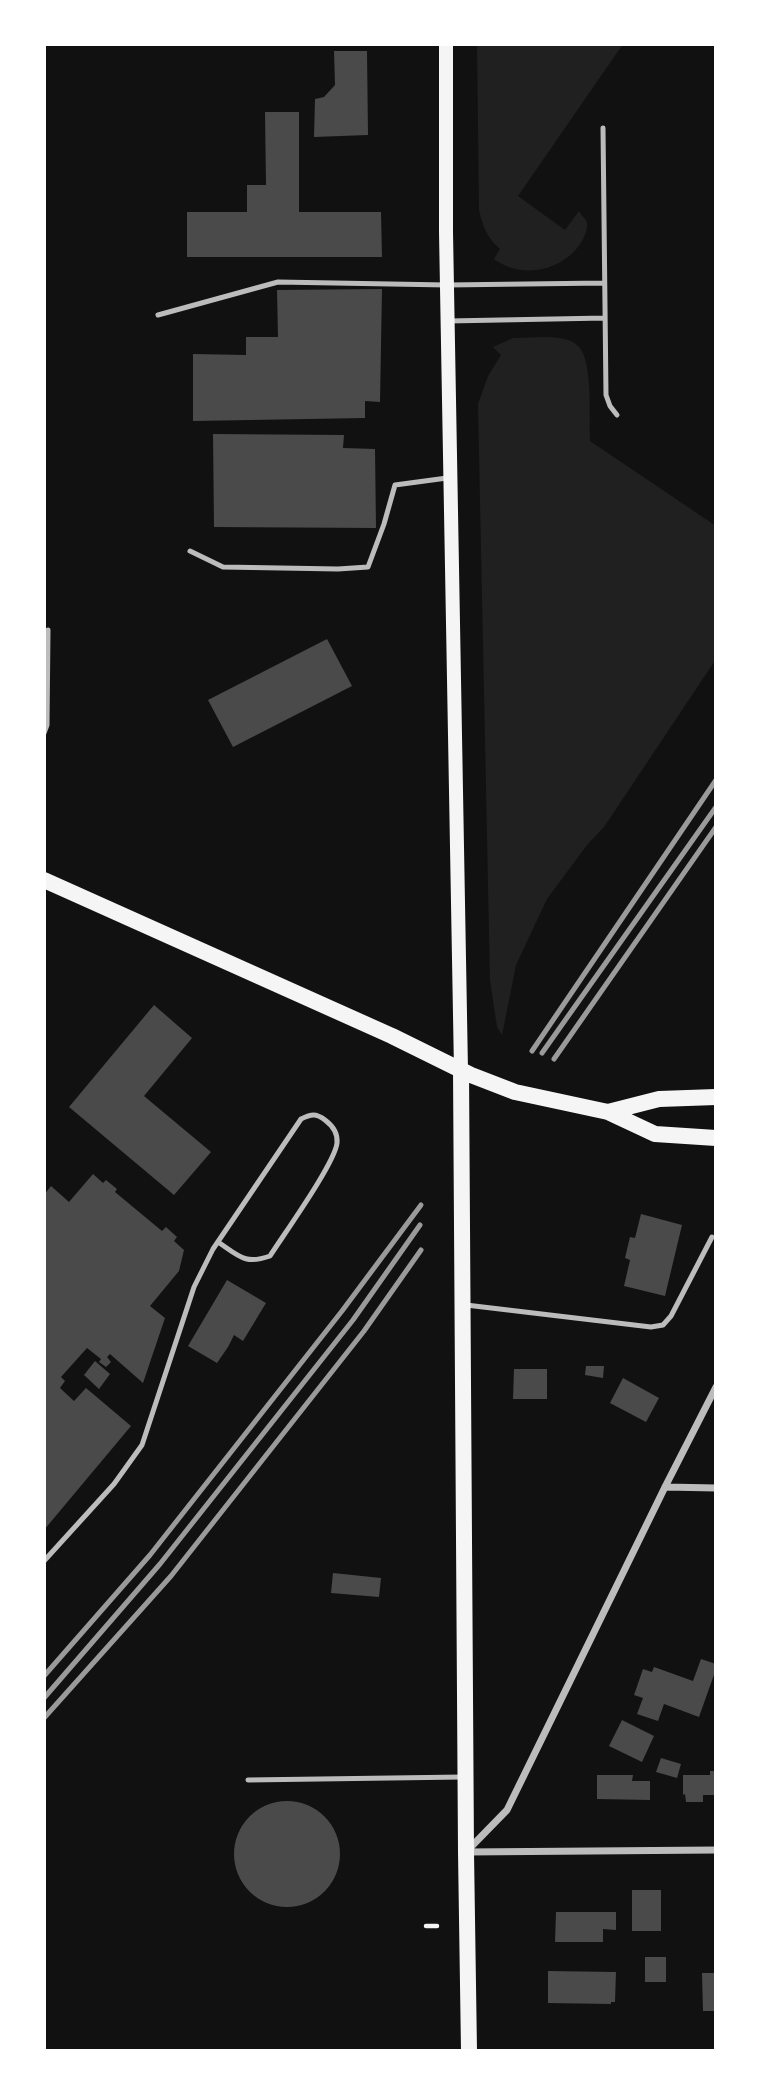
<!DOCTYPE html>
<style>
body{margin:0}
#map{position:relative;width:760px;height:2095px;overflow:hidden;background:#111;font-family:Poppins,sans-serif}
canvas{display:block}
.frame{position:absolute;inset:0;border:46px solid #fff;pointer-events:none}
</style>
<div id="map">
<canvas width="760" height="2095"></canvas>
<div class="frame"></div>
</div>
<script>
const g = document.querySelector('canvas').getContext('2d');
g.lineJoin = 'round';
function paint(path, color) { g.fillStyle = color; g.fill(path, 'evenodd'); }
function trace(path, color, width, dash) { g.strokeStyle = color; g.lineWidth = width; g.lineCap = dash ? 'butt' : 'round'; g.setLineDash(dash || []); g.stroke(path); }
const green = new Path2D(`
 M 477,44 L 623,44 L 518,196 L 565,230 L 579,211 C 579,212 585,219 586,220 C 589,227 585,235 582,241 C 564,271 522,280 494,259 L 500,249 C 487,238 483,227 479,210 Z
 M 548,337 C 559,338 571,338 579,347 C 593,361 589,420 590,441 L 716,526 L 716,659 L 604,827 L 587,845 L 547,899 L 516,965 L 502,1035 L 497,1027 L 490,980 L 478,404 L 488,376 L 501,355 L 493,347 L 513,338 Z`);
const building = new Path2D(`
 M 334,51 L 367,51 L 368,135 L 314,137 L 315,99 L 324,97 L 335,85 Z
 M 265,112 L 299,112 L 299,212 L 381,212 L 382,257 L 187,257 L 187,212 L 247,212 L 247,185 L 266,185 Z
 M 382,289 L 380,402 L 365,401 L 365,418 L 193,421 L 193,354 L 246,355 L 246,337 L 278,337 L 277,290 Z
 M 213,434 L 344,435 L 343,448 L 375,449 L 376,528 L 214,527 Z
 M 327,639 L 352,686 L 233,747 L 208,700 Z
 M 154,1005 L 192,1038 L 144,1096 L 211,1152 L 174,1195 L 69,1107 Z
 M 93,1174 L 103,1183 L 106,1180 L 117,1189 L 115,1192 L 162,1231 L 166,1227 L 177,1237 L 174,1241 L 184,1250 L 179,1271 L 150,1306 L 165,1318 L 143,1383 L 110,1354 L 107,1357 L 111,1362 L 106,1367 L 99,1362 L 101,1359 L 87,1348 L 61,1377 L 65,1381 L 60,1388 L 74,1401 L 86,1388 L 131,1426 L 44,1530 L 44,1195 L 51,1186 L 69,1202 Z
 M 641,1214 L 682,1225 L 665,1296 L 624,1286 L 630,1260 L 625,1258 L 630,1237 L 635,1238 Z
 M 227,1280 L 266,1303 L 243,1341 L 234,1335 L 228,1347 L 217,1363 L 188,1346 Z
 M 95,1361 L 110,1374 L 99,1389 L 84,1375 Z
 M 586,1366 L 604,1366 L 603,1378 L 585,1375 Z
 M 514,1369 L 547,1369 L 547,1399 L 513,1399 Z
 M 623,1378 L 659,1398 L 646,1422 L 610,1403 Z
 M 333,1573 L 381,1578 L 379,1597 L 331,1593 Z
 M 701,1659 L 716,1664 L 716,1669 L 699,1717 L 664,1704 L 658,1721 L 637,1714 L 643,1698 L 634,1695 L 643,1669 L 652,1672 L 654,1667 L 693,1681 Z
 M 622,1720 L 654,1736 L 642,1762 L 609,1746 Z
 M 661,1758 L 681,1764 L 677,1778 L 656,1772 Z
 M 710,1771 L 716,1771 L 716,1795 L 703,1795 L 703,1802 L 686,1802 L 685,1794 L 683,1795 L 683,1775 L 710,1775 Z
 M 597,1775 L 633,1775 L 632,1781 L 650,1781 L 650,1800 L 597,1799 Z
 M234 1854a53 53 0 1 1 106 0a53 53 0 1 1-106 0Z
 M 632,1890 L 661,1890 L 661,1931 L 632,1931 Z
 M 556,1912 L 616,1912 L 616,1930 L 603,1929 L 603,1942 L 555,1942 Z
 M 645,1957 L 666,1957 L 666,1982 L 645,1982 Z
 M 548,1971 L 616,1972 L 615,2002 L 611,2002 L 611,2004 L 548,2003 Z
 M 702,1973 L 716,1973 L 716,2011 L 703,2011 Z`);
const path = new Path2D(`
 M 426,1926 L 437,1926`);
const service = new Path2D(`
 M 603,128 L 606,395 L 610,406 L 617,415
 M 158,315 L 278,282 L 447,285 L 604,283
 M 448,321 L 605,318
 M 190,551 L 223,567 L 338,569 L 368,567 L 384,524 L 395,485 L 447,478
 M 44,733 L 47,725 L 48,630
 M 466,1305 L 651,1327 L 663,1325 L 671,1316 L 712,1237
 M 44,1561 L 114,1484 L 142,1445 L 194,1287 L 213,1249 L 301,1119 C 311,1114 316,1113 325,1120 C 333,1126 338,1133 337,1143 C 335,1163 284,1234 270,1256 C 245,1265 239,1256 218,1242
 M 248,1780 L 462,1777`);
const minor = new Path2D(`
 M 665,1487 L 716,1488
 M 469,1849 L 507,1810 L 665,1487 L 716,1387
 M 467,1852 L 716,1850`);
const secondary = new Path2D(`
 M 446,44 L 446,232 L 461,1070`);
const primary = new Path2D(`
 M 44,880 L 392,1036 L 471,1075 L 515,1092 L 608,1112 L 655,1134 L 716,1138
 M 461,1070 L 466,1852 L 469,2051
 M 608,1112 L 659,1099 L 716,1097`);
const rail = new Path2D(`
 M 532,1051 L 716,780
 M 542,1053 L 716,807
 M 554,1059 L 716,827
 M 44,1676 L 150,1555 L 342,1311 L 421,1205
 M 44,1698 L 160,1564 L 353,1320 L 420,1225
 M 44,1718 L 171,1576 L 364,1331 L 421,1250`);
paint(green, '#202020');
paint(building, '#4a4a4a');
trace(path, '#f5f5f5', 4.5);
trace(service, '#bcbcbc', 5);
trace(minor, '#bcbcbc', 7);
trace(secondary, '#f5f5f5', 14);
trace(primary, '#f5f5f5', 16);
trace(rail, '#9a9a9a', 5);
</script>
